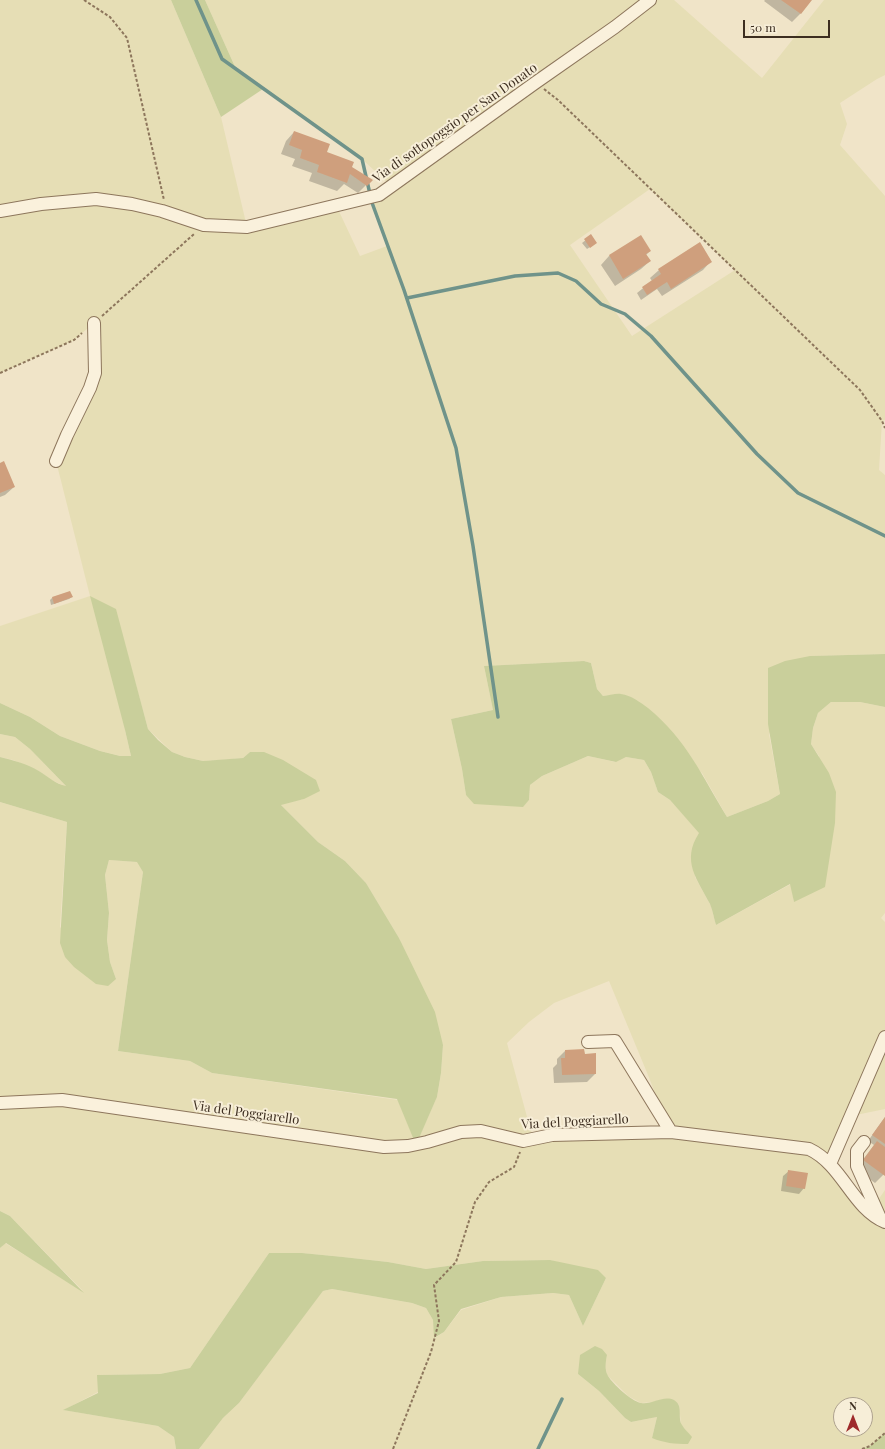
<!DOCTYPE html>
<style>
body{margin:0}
#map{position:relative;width:885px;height:1449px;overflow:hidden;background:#f0e4c8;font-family:"Playfair Display",serif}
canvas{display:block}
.north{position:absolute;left:833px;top:1397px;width:40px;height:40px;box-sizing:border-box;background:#f7eed8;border:1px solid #ada18e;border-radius:50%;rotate:0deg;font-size:11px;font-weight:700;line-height:16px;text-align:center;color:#3d2e20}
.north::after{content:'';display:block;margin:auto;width:14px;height:18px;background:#9e2a2b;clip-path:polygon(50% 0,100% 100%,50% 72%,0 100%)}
.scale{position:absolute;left:743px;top:20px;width:87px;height:18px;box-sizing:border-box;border:2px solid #3d2e20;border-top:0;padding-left:5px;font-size:12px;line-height:14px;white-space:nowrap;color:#3d2e20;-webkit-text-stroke:3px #f7eed8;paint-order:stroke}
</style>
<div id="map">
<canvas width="885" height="1449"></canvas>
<div class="north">N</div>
<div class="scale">50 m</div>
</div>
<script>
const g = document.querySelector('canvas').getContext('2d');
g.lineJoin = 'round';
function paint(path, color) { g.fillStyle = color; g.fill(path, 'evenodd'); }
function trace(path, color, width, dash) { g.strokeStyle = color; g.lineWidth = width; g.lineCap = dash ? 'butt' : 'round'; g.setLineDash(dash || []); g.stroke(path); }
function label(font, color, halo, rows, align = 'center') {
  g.font = font + ' "Playfair Display",serif'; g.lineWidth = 4; g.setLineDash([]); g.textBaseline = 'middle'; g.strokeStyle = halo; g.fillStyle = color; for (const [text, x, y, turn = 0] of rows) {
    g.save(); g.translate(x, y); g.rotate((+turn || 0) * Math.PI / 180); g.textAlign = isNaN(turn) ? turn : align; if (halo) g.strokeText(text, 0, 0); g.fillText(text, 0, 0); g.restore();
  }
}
const farmland = new Path2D(`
 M 0,0 L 171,0 L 221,117 L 247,227 L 336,205 L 360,256 L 387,246 L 372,204 L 370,197 L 391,186 L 362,159 L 236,69 L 205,0 L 674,0 L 762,78 L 824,0 L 885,0 L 885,75 L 877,79 L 840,103 L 847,124 L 840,145 L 885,196 L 885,420 L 882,421 L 879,470 L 885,475 L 885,654 L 810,656 L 769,734 L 780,794 L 768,801 L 727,817 L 702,773 L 621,694 L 603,696 L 597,689 L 591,663 L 584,661 L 484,666 L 493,710 L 451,719 L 462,769 L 466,795 L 498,805 L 523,806 L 529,800 L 530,785 L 542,776 L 588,756 L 615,762 L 626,757 L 644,760 L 651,772 L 658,792 L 670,800 L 700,833 L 697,837 L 695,877 L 711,906 L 716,925 L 791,884 L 794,902 L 819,756 L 811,744 L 813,728 L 818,713 L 831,702 L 860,702 L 885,707 L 885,913 L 881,918 L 885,922 L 885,1109 L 851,1116 L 830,1164 L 867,1212 L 874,1206 L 885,1190 L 885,1433 L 870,1446 L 862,1449 L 199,1449 L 223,1418 L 239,1403 L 323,1291 L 332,1289 L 412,1303 L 426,1308 L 433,1320 L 435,1338 L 444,1332 L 461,1310 L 501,1297 L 553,1293 L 569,1295 L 583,1326 L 606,1278 L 550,1260 L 483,1261 L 426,1269 L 388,1262 L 343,1257 L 302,1253 L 269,1253 L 190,1368 L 160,1374 L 98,1375 L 98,1392 L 64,1410 L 158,1426 L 174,1437 L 176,1449 L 0,1449 L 0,1248 L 5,1243 L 83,1291 L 10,1216 L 0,1211 L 0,802 L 67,822 L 60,927 L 116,979 L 110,962 L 107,940 L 109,913 L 105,875 L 109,860 L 138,862 L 143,872 L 118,1051 L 190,1061 L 212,1073 L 398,1100 L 416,1144 L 437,1097 L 441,1073 L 443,1045 L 399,938 L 366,883 L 345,861 L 318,842 L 280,804 L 304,799 L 250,752 L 243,758 L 222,760 L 203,761 L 185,757 L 172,752 L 148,729 L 115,609 L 125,730 L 131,756 L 120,756 L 100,751 L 60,736 L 30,717 L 0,703 L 0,626 L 90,596 L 56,461 L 90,388 L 94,323 L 74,340 L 0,373 ZM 650,189 L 735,270 L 632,336 L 570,245 ZM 609,981 L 648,1075 L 670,1132 L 533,1139 L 507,1043 L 529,1022 L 554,1003 ZM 607,1355 L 605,1365 L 607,1375 L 628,1396 L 641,1403 L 654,1402 L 663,1399 L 669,1399 L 675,1401 L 679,1405 L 681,1425 L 691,1437 L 652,1438 L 657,1417 L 631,1422 L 625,1418 L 599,1391 L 578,1374 ZM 841,1405 L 865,1405 L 865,1429 L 841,1429 Z
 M 0,734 L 15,737 L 30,749 L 67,787 L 49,779 L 39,771 L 13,760 L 0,757 Z`);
const green = new Path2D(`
 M 171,0 L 205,0 L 236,69 L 263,89 L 221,117 Z
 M 90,596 L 116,609 L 148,729 L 158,740 L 172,752 L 185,757 L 203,761 L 243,758 L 250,752 L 264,752 L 283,760 L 316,780 L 320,791 L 304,799 L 281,805 L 318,842 L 345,861 L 366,883 L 399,938 L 435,1012 L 443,1045 L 441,1073 L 437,1097 L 416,1145 L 397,1099 L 212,1073 L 190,1061 L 118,1051 L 143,872 L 137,862 L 109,860 L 105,875 L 109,913 L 107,940 L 110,962 L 116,979 L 108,986 L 96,984 L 74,967 L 65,957 L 60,943 L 67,822 L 0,802 L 0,757 C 13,760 27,764 39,771 C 48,777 56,784 66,786 L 30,749 L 15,737 L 0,734 L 0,703 L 30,717 L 60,736 L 100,751 L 120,756 L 131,756 L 125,730 Z
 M 885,654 L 885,707 L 860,702 L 831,702 L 818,713 L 813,728 L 811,744 L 829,773 L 836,792 L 835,823 L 825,887 L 794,902 L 790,884 L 716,925 C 714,919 713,911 710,904 C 697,879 681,861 699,833 L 670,800 L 658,792 L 651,772 L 644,760 L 626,757 L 616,762 L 588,756 L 542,776 L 530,785 L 529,800 L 523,807 L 474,804 L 466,795 L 462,769 L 451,719 L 493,710 L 484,666 L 584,661 L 591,663 L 597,689 L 603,696 C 608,696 616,693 621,694 C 631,695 641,703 648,708 C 687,740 702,776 727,817 L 768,801 L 780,794 L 768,724 L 768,668 L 785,661 L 810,656 Z
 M 0,1211 L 10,1216 L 84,1293 L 6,1243 L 0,1248 Z
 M 269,1253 L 302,1253 L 343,1257 L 388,1262 L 426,1269 L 483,1261 L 550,1260 L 598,1270 L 606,1278 L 583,1326 L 569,1295 L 553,1293 L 501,1297 L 461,1309 L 444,1332 L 434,1338 L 433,1320 L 426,1308 L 412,1303 L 332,1289 L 323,1291 L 239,1403 L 223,1418 L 199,1449 L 176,1449 L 174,1437 L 158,1426 L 63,1410 L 98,1393 L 97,1375 L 160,1374 L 190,1368 Z
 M 595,1346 L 602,1349 L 607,1355 C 606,1361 604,1369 608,1376 C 613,1384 631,1401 641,1403 C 652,1405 663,1395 674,1400 C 684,1406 677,1417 682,1425 C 684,1429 689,1433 692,1437 L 688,1444 C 675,1444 664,1443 652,1438 L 657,1417 L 631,1422 L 625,1418 L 599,1391 L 578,1374 L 580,1355 Z
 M 885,1433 L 885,1449 L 862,1449 L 870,1446 Z`);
const shadow = new Path2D(`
 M 765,0 L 810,0 L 800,14 L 792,22 L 764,1 Z
 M 294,132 L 325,153 L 371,180 L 358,193 L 344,184 L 337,191 L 309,181 L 312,173 L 292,166 L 295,159 L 281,154 L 286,141 Z
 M 591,236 L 593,245 L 587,249 L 582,243 Z
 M 641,236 L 650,251 L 646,255 L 650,261 L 641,269 L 615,286 L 601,265 L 609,256 Z
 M 711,261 L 703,270 L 662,296 L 657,289 L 641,300 L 637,293 L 652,281 L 650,278 L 659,270 Z
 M 0,464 L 14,487 L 5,495 L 0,497 Z
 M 72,597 L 69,599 L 51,605 L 50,600 L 52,598 Z
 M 583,1050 L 584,1055 L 595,1055 L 595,1074 L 587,1082 L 554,1083 L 553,1068 L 557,1064 L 557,1059 L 565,1051 Z
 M 885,1117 L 885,1173 L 875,1183 L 856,1169 L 874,1145 L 868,1141 Z
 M 789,1171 L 804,1188 L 799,1194 L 781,1191 L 783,1176 Z`);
const stream = new Path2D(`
 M 196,0 L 222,59 L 362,159 L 370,194
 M 371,200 L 404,290 L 456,448 L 473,546 L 498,717
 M 407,298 L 515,276 L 558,273 L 576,281 L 601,304 L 625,314 L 651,336 L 757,454 L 798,493 L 885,536
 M 538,1449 L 562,1399`);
const building = new Path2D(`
 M 781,0 L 812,0 L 801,14 Z
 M 294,131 L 330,144 L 327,152 L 354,162 L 352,167 L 373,180 L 367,186 L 350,174 L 347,183 L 317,172 L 319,165 L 300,158 L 302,150 L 289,145 Z
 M 591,234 L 597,243 L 590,248 L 584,239 Z
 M 641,235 L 651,251 L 646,254 L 651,261 L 623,279 L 609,255 Z
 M 700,242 L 712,262 L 671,289 L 667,282 L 647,295 L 642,287 L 661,274 L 658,269 Z
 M 4,461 L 15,487 L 0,493 L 0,463 Z
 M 70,591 L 73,597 L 54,604 L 52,597 Z
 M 584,1049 L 585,1054 L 596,1053 L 596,1074 L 562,1075 L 561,1058 L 565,1058 L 565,1050 Z
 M 885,1117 L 885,1144 L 872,1135 Z
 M 877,1141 L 885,1147 L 885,1176 L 863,1160 Z
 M 788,1170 L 808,1173 L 805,1189 L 786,1186 Z`);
const path = new Path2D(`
 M 84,0 L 110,17 L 127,38 L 164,200
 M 544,89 L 558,100 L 860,390 L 882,421 L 885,428
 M 102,316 L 194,234
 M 0,373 L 74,340 L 82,333
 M 393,1449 L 431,1352 L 439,1321 L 434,1285 L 456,1262 L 475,1202 L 489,1182 L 514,1167 L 520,1152
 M 862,1449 L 870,1446 L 885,1433`);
const minor = new Path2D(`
 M 0,211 L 41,204 L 96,199 L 132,204 L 162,211 L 204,225 L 247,227 L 379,195 L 535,83 L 615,27 L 650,0
 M 56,461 L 67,435 L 90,388 L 95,373 L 94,323
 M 588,1042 L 615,1041 L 671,1132
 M 0,1103 L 62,1100 L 384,1147 L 408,1146 L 427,1142 L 461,1132 L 481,1131 L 523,1141 L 552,1135 L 671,1132 L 809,1149 C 843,1165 852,1208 885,1222
 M 864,1142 L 857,1151 L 857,1166 L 881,1220
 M 830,1164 L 885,1037`);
const streetNames = [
 ["Via di sottopoggio per San Donato",455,123,-35],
 ["Via del Poggiarello",246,1113,8],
 ["Via del Poggiarello",575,1122,-3]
];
paint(farmland, '#e6deb5');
paint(green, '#c9cf9b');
paint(shadow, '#0003');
trace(stream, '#6f938a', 3.5);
paint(building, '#cf9f7d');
trace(minor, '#8d765c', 14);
trace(path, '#8d765c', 2, [3, 2]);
trace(minor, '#faf1dc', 12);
label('13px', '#3d2e20', '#f7eed8', streetNames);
</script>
